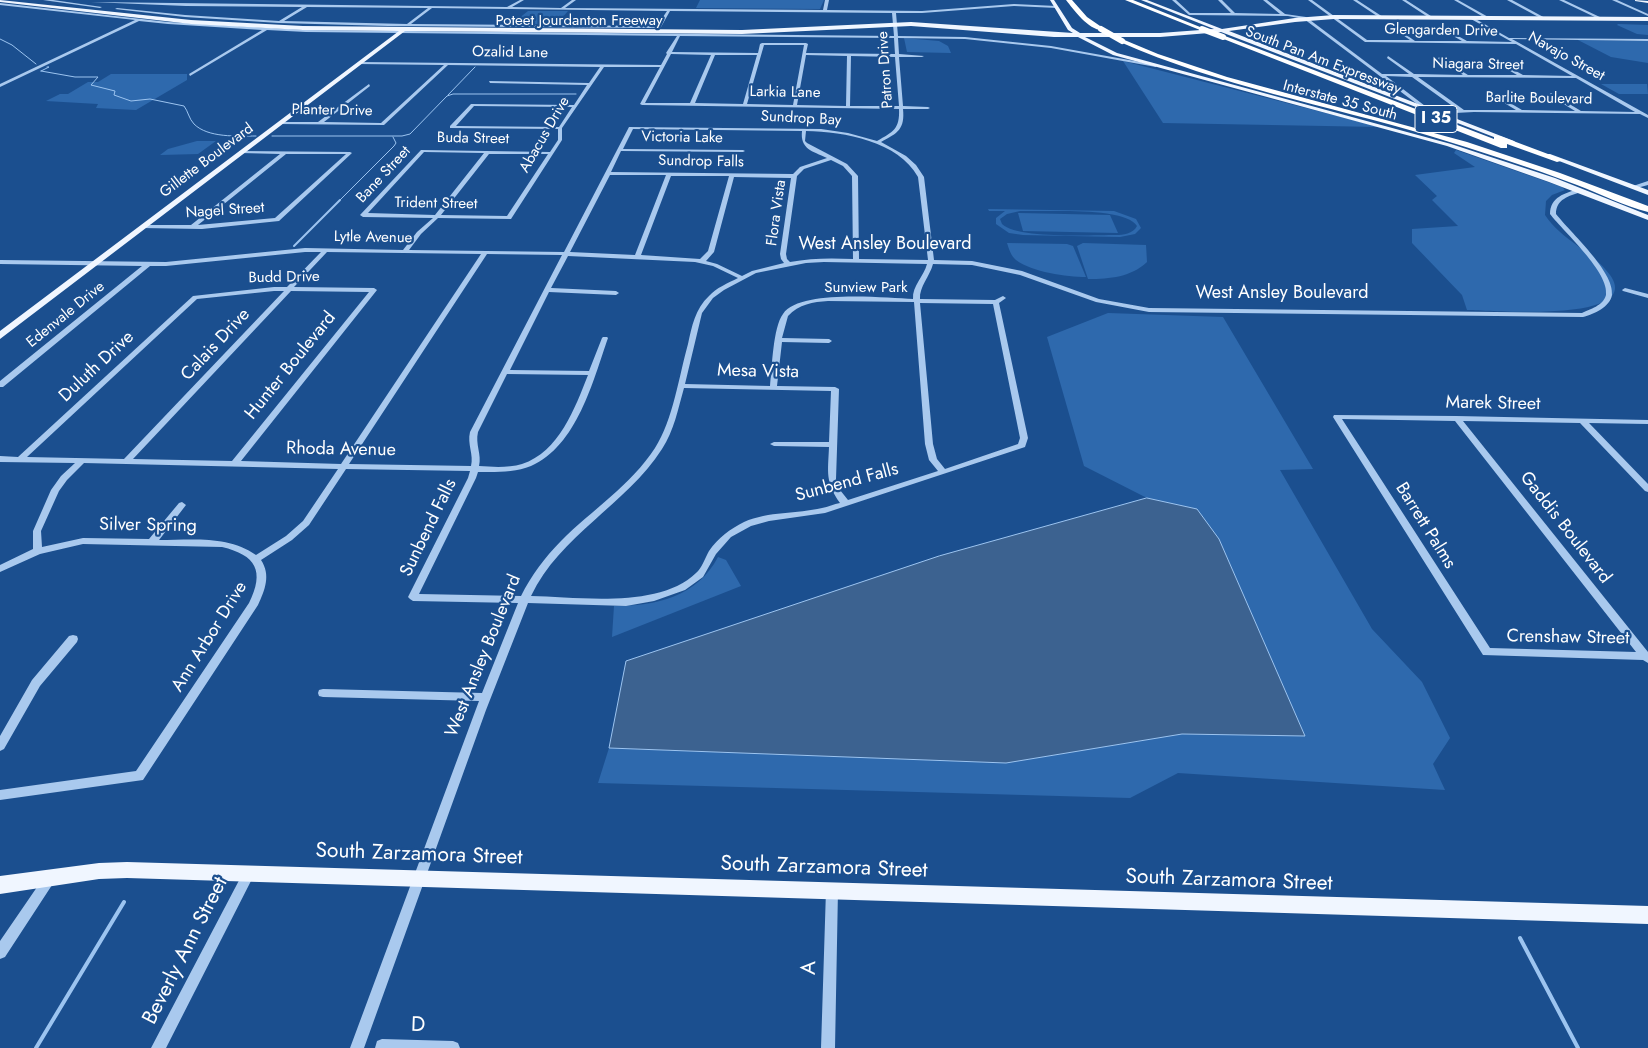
<!DOCTYPE html>
<style>
body{margin:0}
canvas{display:block;background:#1b4f8f}
</style>
<canvas width="1648" height="1048"></canvas>
<script>
const g = document.querySelector('canvas').getContext('2d');
g.lineJoin = 'round';
function paint(path, color) { g.fillStyle = color; g.fill(path, 'evenodd'); }
function trace(path, color, width, dash) { g.strokeStyle = color; g.lineWidth = width; g.lineCap = dash ? 'butt' : 'round'; g.setLineDash(dash || []); g.stroke(path); }
function label(font, color, halo, rows, align = 'center') {
  g.font = font + ' Jost,sans-serif'; g.lineWidth = 4.5; g.setLineDash([]); g.textBaseline = 'middle'; g.strokeStyle = halo; g.fillStyle = color; for (const [text, x, y, turn = 0] of rows) {
    g.save(); g.translate(x, y); g.rotate((+turn || 0) * Math.PI / 180); g.textAlign = isNaN(turn) ? turn : align; if (halo) g.strokeText(text, 0, 0); g.fillText(text, 0, 0); g.restore();
  }
}
const green = new Path2D(`
 M 700,0 L 824,0 L 820,9 L 696,8 Z
 M 528,11 L 568,11 C 555,28 531,24 513,23 Z
 M 1618,24 L 1648,25 L 1648,35 L 1637,34 L 1617,25 Z
 M 904,38 L 939,41 L 948,46 L 951,53 L 907,52 Z
 M 1578,40 L 1648,41 L 1648,63 L 1611,57 Z
 M 1123,61 L 1380,127 L 1163,123 Z
 M 111,74 L 187,74 L 187,80 L 136,110 L 96,108 L 98,104 L 46,101 L 60,94 L 68,94 L 88,82 L 98,82 Z
 M 1601,84 L 1647,84 L 1648,94 L 1619,94 Z
 M 197,141 L 216,141 L 198,154 L 160,155 L 168,149 Z
 M 1456,150 L 1562,187 L 1565,190 L 1552,195 L 1546,201 L 1545,215 C 1561,240 1593,251 1610,275 C 1645,324 1486,310 1467,310 L 1462,295 L 1412,243 L 1412,229 L 1458,226 L 1432,200 L 1437,196 L 1415,175 L 1475,167 L 1454,153 Z
 M 988,209 L 1114,211 L 1136,219 L 1141,228 L 1135,234 L 1120,237 L 1023,235 L 1009,233 L 996,224 L 996,218 L 1005,211 L 989,211 ZM 1020,211 C 1043,212 1126,206 1137,226 C 1133,234 1123,235 1116,235 C 1092,235 1017,239 1002,224 L 1000,219 L 1007,214 Z
 M 1018,213 L 1110,215 L 1118,233 L 1023,231 Z
 M 1007,243 L 1067,244 L 1073,246 L 1086,277 C 1067,277 1032,272 1016,260 C 1011,256 1009,249 1007,243 Z
 M 1083,243 L 1146,245 L 1147,262 C 1131,277 1110,279 1088,279 L 1077,246 Z
 M 1108,313 L 1223,317 L 1313,469 L 1280,470 L 1372,629 L 1422,682 L 1450,738 L 1433,764 L 1445,790 L 1178,773 L 1130,798 L 598,783 L 609,748 L 1006,763 L 1182,734 L 1304,736 L 1197,509 L 1147,498 L 1084,466 L 1047,337 Z
 M 718,557 L 726,560 L 741,586 L 612,637 L 614,606 C 656,606 697,597 718,557 Z`);
const water = new Path2D(`
 M 1147,498 L 1197,509 L 1219,539 L 1305,736 L 1182,734 L 1006,763 L 609,748 L 626,661 L 939,556 Z`);
const streamFar2 = new Path2D(`
 M 0,39 L 12,45 L 36,64
 M 41,71 L 75,77 L 98,77 L 91,85 L 115,91 L 114,95 L 131,101 L 150,99 L 184,106 C 188,111 189,119 194,124 C 208,138 237,136 256,136
 M 41,71 L 49,67 L 47,67
 M 448,95 L 475,67
 M 272,136 L 402,136 L 410,134 L 447,96 L 453,94 L 576,94
 M 339,201 L 394,146 L 396,143 L 393,137`);
const streamFar1 = new Path2D(`
 M 294,246 L 340,200`);
const stream = new Path2D(`
 M 1520,938 L 1578,1048
 M 36,1048 L 124,902`);
const minor = new Path2D(`
 M 43,0 L 53,0 L 102,7 L 100,8 Z
 M 520,0 L 524,0 L 512,7 L 561,8 L 572,0 L 576,0 L 565,8 L 823,10 L 825,0 L 829,0 L 827,10 L 922,11 L 1014,4 L 1056,6 L 1057,8 L 1014,6 L 922,13 L 896,13 L 898,36 L 965,37 L 1051,46 L 1157,65 L 1156,67 L 1051,48 L 965,39 L 898,38 L 899,54 L 924,56 L 922,57 L 899,57 L 903,106 L 928,107 L 930,108 L 928,109 L 903,109 C 905,129 898,133 881,142 L 906,156 L 916,165 L 924,177 L 934,260 L 972,261 L 1022,271 L 1099,299 L 1149,308 L 1582,313 C 1590,309 1603,306 1606,295 C 1610,273 1564,232 1550,214 C 1550,197 1565,193 1579,189 L 1581,190 L 1581,192 C 1569,196 1556,199 1556,214 C 1570,232 1615,272 1612,295 C 1610,307 1594,314 1583,317 L 1149,312 L 1096,302 L 1020,275 L 972,265 L 933,264 C 930,276 919,287 920,299 L 995,300 L 1003,296 L 1006,298 L 999,303 L 1028,438 L 1025,447 L 825,513 L 769,521 L 751,526 L 731,537 L 716,554 L 703,577 L 685,590 L 654,601 L 626,606 L 528,603 L 486,710 L 364,1048 L 350,1048 L 479,701 L 323,697 L 319,696 L 318,693 L 319,690 L 323,689 L 482,693 L 518,603 L 413,601 L 410,599 L 408,597 L 468,478 L 470,471 L 346,469 L 309,525 L 292,540 L 261,560 C 271,575 265,590 258,605 L 143,780 L 0,800 L 0,790 L 136,771 L 249,603 C 265,571 256,555 222,547 L 83,544 L 40,554 L 0,572 L 0,565 L 33,549 L 33,531 L 51,490 L 61,476 L 75,463 L 0,462 L 0,456 L 18,457 L 193,296 L 274,287 L 287,287 L 321,252 L 305,252 L 166,266 L 150,266 L 3,387 L 0,387 L 0,381 L 142,266 L 0,264 L 0,260 L 166,262 L 305,248 L 403,250 L 417,232 L 433,218 L 363,217 L 360,215 L 421,150 L 550,152 L 558,140 L 558,129 L 450,128 L 450,126 L 471,104 L 574,105 L 587,85 L 490,83 L 489,81 L 589,83 L 600,67 L 448,65 L 384,125 L 280,124 L 278,124 L 278,122 L 318,122 L 369,84 L 370,86 L 324,122 L 381,123 L 444,65 L 358,64 L 359,62 L 661,65 L 667,54 L 666,53 L 677,36 L 306,32 L 267,30 L 190,76 L 189,74 L 262,30 L 168,24 L 139,21 L 0,87 L 0,84 L 135,20 L 0,5 L 0,3 L 168,22 L 306,30 L 894,36 L 892,13 L 670,11 L 661,27 L 656,32 L 654,31 L 656,28 L 388,26 L 279,23 L 185,17 L 115,9 L 117,8 L 185,15 L 279,21 L 302,7 L 186,6 L 91,2 L 507,7 ZM 307,7 L 428,8 L 407,24 L 284,21 ZM 432,8 L 667,11 L 657,26 L 411,24 ZM 680,36 L 894,38 L 895,54 L 806,53 L 808,44 L 806,43 L 762,43 L 760,44 L 758,53 L 672,52 ZM 764,45 L 804,45 L 793,105 L 747,104 ZM 671,54 L 711,55 L 690,103 L 645,103 ZM 715,55 L 757,55 L 743,104 L 695,103 ZM 806,55 L 847,56 L 846,106 L 797,105 ZM 851,56 L 895,57 L 899,106 L 850,106 ZM 604,67 L 660,67 L 640,104 L 642,105 L 899,109 C 900,129 893,132 877,141 L 848,133 L 821,129 L 629,127 L 564,252 L 409,250 L 421,234 L 438,218 L 511,219 L 562,140 L 562,128 ZM 474,106 L 572,107 L 559,127 L 456,126 ZM 633,129 L 802,131 C 800,149 812,151 827,158 L 800,167 L 793,174 L 611,172 L 621,151 L 743,152 L 745,151 L 743,150 L 623,149 ZM 806,131 C 845,132 898,141 918,177 L 928,260 L 859,259 L 858,176 L 847,164 L 807,143 L 805,141 ZM 424,152 L 484,153 L 435,215 L 368,213 ZM 489,154 L 548,154 L 507,216 L 441,215 ZM 831,160 L 843,166 L 852,176 L 853,259 C 831,258 811,258 790,262 L 787,259 L 786,254 L 797,176 L 804,169 ZM 610,175 L 666,175 L 635,255 L 570,252 ZM 671,176 L 729,176 L 708,251 L 700,259 L 641,255 ZM 734,177 L 791,178 L 780,254 L 781,259 L 784,263 L 752,271 L 742,276 L 717,264 L 706,261 L 714,252 ZM 327,252 L 481,254 L 341,464 L 241,461 L 377,290 L 374,288 L 294,287 ZM 487,254 L 562,255 L 470,432 C 467,444 474,455 471,466 L 349,464 ZM 568,256 L 695,262 L 713,266 L 738,278 C 728,283 716,288 709,296 C 695,309 692,326 688,344 C 679,376 673,420 655,448 C 631,485 592,510 561,541 C 545,557 531,576 521,596 L 419,594 L 476,478 L 478,472 C 495,472 514,473 531,466 C 577,446 593,381 608,338 L 607,337 L 603,337 L 602,338 L 589,371 L 510,370 L 549,292 L 616,295 L 619,293 L 616,291 L 551,288 ZM 824,262 L 927,264 C 924,276 912,286 913,299 C 884,298 800,289 783,314 C 773,327 772,368 770,386 L 685,384 L 702,313 L 713,298 L 724,290 L 756,273 L 806,263 ZM 274,291 L 284,291 L 124,459 L 27,457 L 197,299 ZM 291,291 L 369,292 L 232,461 L 133,459 ZM 828,301 L 914,302 L 925,444 L 929,460 L 938,471 L 848,500 L 840,490 L 836,479 L 839,389 L 835,387 L 777,386 L 782,342 L 829,343 L 832,341 L 829,339 L 782,338 L 788,316 C 799,304 813,302 828,301 ZM 920,303 L 993,304 L 1020,438 L 1018,444 L 945,469 L 937,459 L 933,444 ZM 507,374 L 588,375 C 575,408 559,452 522,464 C 508,468 493,467 479,466 C 482,455 475,444 478,432 ZM 684,388 L 831,391 L 829,442 L 774,442 L 770,444 L 774,446 L 829,447 C 828,472 825,482 840,503 C 834,504 828,507 822,508 C 797,514 769,511 744,522 C 730,529 718,538 709,551 C 705,558 702,568 696,573 C 659,609 578,597 531,596 C 560,535 626,505 662,449 C 674,431 678,409 684,388 ZM 84,463 L 338,469 L 303,521 L 286,536 L 256,555 C 228,535 191,540 159,540 L 186,505 L 182,502 L 179,503 L 149,539 L 83,538 L 42,547 L 41,531 L 59,491 L 67,480 Z
 M 1172,0 L 1176,0 L 1190,13 L 1231,13 L 1218,0 L 1222,0 L 1235,13 L 1280,14 L 1263,0 L 1267,0 L 1285,14 L 1306,17 L 1382,74 L 1409,74 L 1387,58 L 1388,56 L 1414,74 L 1463,75 L 1438,59 L 1439,57 L 1468,75 L 1517,75 L 1490,59 L 1491,57 L 1523,75 L 1572,76 L 1516,44 L 1365,42 L 1308,0 L 1312,0 L 1367,40 L 1410,40 L 1391,27 L 1392,25 L 1415,41 L 1462,41 L 1439,28 L 1440,26 L 1467,41 L 1512,42 L 1471,19 L 1472,17 L 1509,38 L 1648,39 L 1648,41 L 1512,39 L 1648,115 L 1648,118 L 1640,114 L 1474,112 L 1435,114 L 1437,112 L 1458,110 L 1412,77 L 1386,76 L 1429,109 L 1425,110 L 1304,19 L 1288,16 L 1189,15 ZM 1418,77 L 1576,78 L 1635,112 L 1581,111 L 1551,93 L 1549,95 L 1575,111 L 1522,110 L 1493,93 L 1491,95 L 1516,110 L 1464,110 Z
 M 1353,0 L 1357,0 L 1383,17 L 1380,18 Z
 M 1402,0 L 1406,0 L 1434,18 L 1431,19 Z
 M 1454,0 L 1458,0 L 1490,18 L 1487,19 Z
 M 1507,0 L 1512,0 L 1547,19 L 1544,20 Z
 M 1559,0 L 1564,0 L 1604,19 L 1601,20 Z
 M 1612,0 L 1617,0 L 1648,14 L 1648,16 Z
 M 239,151 L 350,152 L 352,153 L 279,221 L 202,229 L 142,228 L 142,226 L 144,225 L 191,225 L 280,154 L 241,153 L 239,152 ZM 286,154 L 346,154 L 275,218 L 198,225 Z
 M 1648,181 L 1648,185 L 1633,189 L 1630,187 Z
 M 1625,288 L 1648,294 L 1648,298 L 1623,291 L 1622,290 Z
 M 1334,415 L 1456,416 L 1648,420 L 1648,424 L 1589,423 L 1648,484 L 1648,492 L 1645,491 L 1580,423 L 1463,421 L 1648,652 L 1648,663 L 1643,660 L 1483,655 L 1333,417 ZM 1342,419 L 1455,421 L 1636,652 L 1490,648 Z
 M 73,635 L 77,636 L 78,639 L 77,642 L 40,686 L 4,749 L 0,751 L 0,736 L 32,680 L 69,636 Z
 M 249,867 L 253,869 L 255,873 L 253,877 L 166,1048 L 151,1048 L 245,869 Z
 M 50,872 L 54,874 L 56,878 L 54,882 L 5,957 L 0,959 L 0,941 L 46,874 Z
 M 832,884 L 836,886 L 838,890 L 835,1048 L 821,1048 L 826,890 L 828,886 Z
 M 382,1039 L 453,1041 L 458,1043 L 460,1048 L 375,1048 L 377,1041 Z`);
const major = new Path2D(`
 M 0,0 L 191,20 L 303,26 L 742,30 L 911,22 L 1073,33 L 1068,30 L 1050,0 L 1054,0 L 1072,28 L 1080,33 L 1160,33 L 1214,29 L 1141,0 L 1147,0 L 1222,29 L 1295,18 L 1334,15 L 1648,17 L 1648,21 L 1334,19 L 1295,22 L 1229,31 L 1514,141 L 1515,142 L 1512,144 L 1221,32 L 1160,37 L 1085,37 L 1117,53 L 1451,144 L 1555,178 L 1648,215 L 1648,220 L 1549,182 L 1447,146 L 1113,55 L 1078,37 L 1054,37 L 911,26 L 742,34 L 405,31 L 0,339 L 0,331 L 399,31 L 303,30 L 191,24 L 0,2 Z
 M 1635,0 L 1648,1 L 1648,3 L 1635,1 Z
 M 1546,154 L 1550,154 L 1648,190 L 1648,195 L 1546,156 Z
 M 127,862 L 1648,906 L 1648,924 L 127,878 L 99,879 L 0,894 L 0,876 L 99,863 Z`);
const highway = new Path2D(`
 M 1066,0 L 1072,0 L 1087,17 L 1103,28 L 1103,30 C 1089,31 1074,10 1066,0 Z
 M 1125,0 L 1133,0 L 1205,29 L 1200,30 Z
 M 1221,36 L 1225,36 L 1494,139 L 1494,136 L 1500,136 L 1564,160 L 1557,162 L 1507,144 L 1507,148 L 1501,148 L 1221,38 Z
 M 1122,39 L 1158,54 L 1227,77 L 1467,142 L 1560,173 L 1648,206 L 1648,212 C 1624,206 1601,194 1577,185 C 1529,167 1480,151 1430,136 C 1326,105 1220,86 1120,42 L 1119,41 Z`);
const highwayBridge = new Path2D(`
 M 1101,29 L 1122,41
 M 1202,29 L 1223,37`);
const farStreetnames = [
 ["Poteet Jourdanton Freeway",579,21],
 ["Glengarden Drive",1441,31,1],
 ["Ozalid Lane",510,53,1],
 ["Navajo Street",1566,57,29],
 ["South Pan Am Expressway",1323,61,21],
 ["Niagara Street",1478,65,1],
 ["Patron Drive",886,70,-94],
 ["Larkia Lane",785,93,1],
 ["Barlite Boulevard",1539,99,1],
 ["Interstate 35 South",1340,101,15],
 ["Planter Drive",332,111,1],
 ["Sundrop Bay",801,119,3],
 ["Abacus Drive",545,135,-60],
 ["Victoria Lake",682,138,1],
 ["Buda Street",473,139,1],
 ["Gillette Boulevard",207,161,-37],
 ["Sundrop Falls",701,162,1],
 ["Bane Street",384,175,-47],
 ["Trident Street",436,204,1],
 ["Nagel Street",225,211,-4],
 ["Flora Vista",777,213,-82],
 ["Lytle Avenue",373,238,1],
 ["Budd Drive",284,278,-1],
 ["Sunview Park",866,288],
 ["Edenvale Drive",66,315,-39]
];
const shields = [
 [1436,119,42]
];
const shieldNames = [
 ["I 35",1436,119]
];
const streetNames = [
 ["West Ansley Boulevard",885,245],
 ["West Ansley Boulevard",1282,294],
 ["Calais Drive",216,345,-47],
 ["Hunter Boulevard",291,366,-51],
 ["Duluth Drive",97,367,-43],
 ["Mesa Vista",758,372,1],
 ["Marek Street",1493,404,1],
 ["Rhoda Avenue",341,450,1],
 ["Sunbend Falls",847,483,-15],
 ["Silver Spring",148,526,1],
 ["Barrett Palms",1425,526,58],
 ["Sunbend Falls",429,528,-64],
 ["Gaddis Boulevard",1565,528,52],
 ["Ann Arbor Drive",210,637,-58],
 ["Crenshaw Street",1568,638,1],
 ["West Ansley Boulevard",484,656,-68]
];
const nearStreetnames = [
 ["South Zarzamora Street",419,855,2],
 ["South Zarzamora Street",824,868,2],
 ["South Zarzamora Street",1229,881,2],
 ["Beverly Ann Street",186,951,-63],
 ["A",810,968,-88],
 ["D",418,1026,2]
];
paint(green, '#2e69ad');
paint(water, '#3c6290');
trace(water, '#9cc4f0', 1);
trace(streamFar2, '#9cc4f0', 1);
trace(streamFar1, '#9cc4f0', 2);
trace(stream, '#9cc4f0', 4);
paint(minor, '#a9c9ee');
paint(major, '#f0f6ff');
paint(highway, '#fff');
trace(highwayBridge, '#fff', 6);
label('15px', '#fff', '#1b4f8f', farStreetnames);
for (const [x, y, w] of shields) { const box = new Path2D(); box.roundRect(x - w / 2, y - 13.5, w, 27, 4); g.fillStyle = '#1b4f8f'; g.fill(box); trace(box, '#fff', 1); }
label('bold 16px', '#fff', null, shieldNames);
label('18px', '#fff', '#1b4f8f', streetNames);
label('21px', '#fff', '#1b4f8f', nearStreetnames);
</script>
